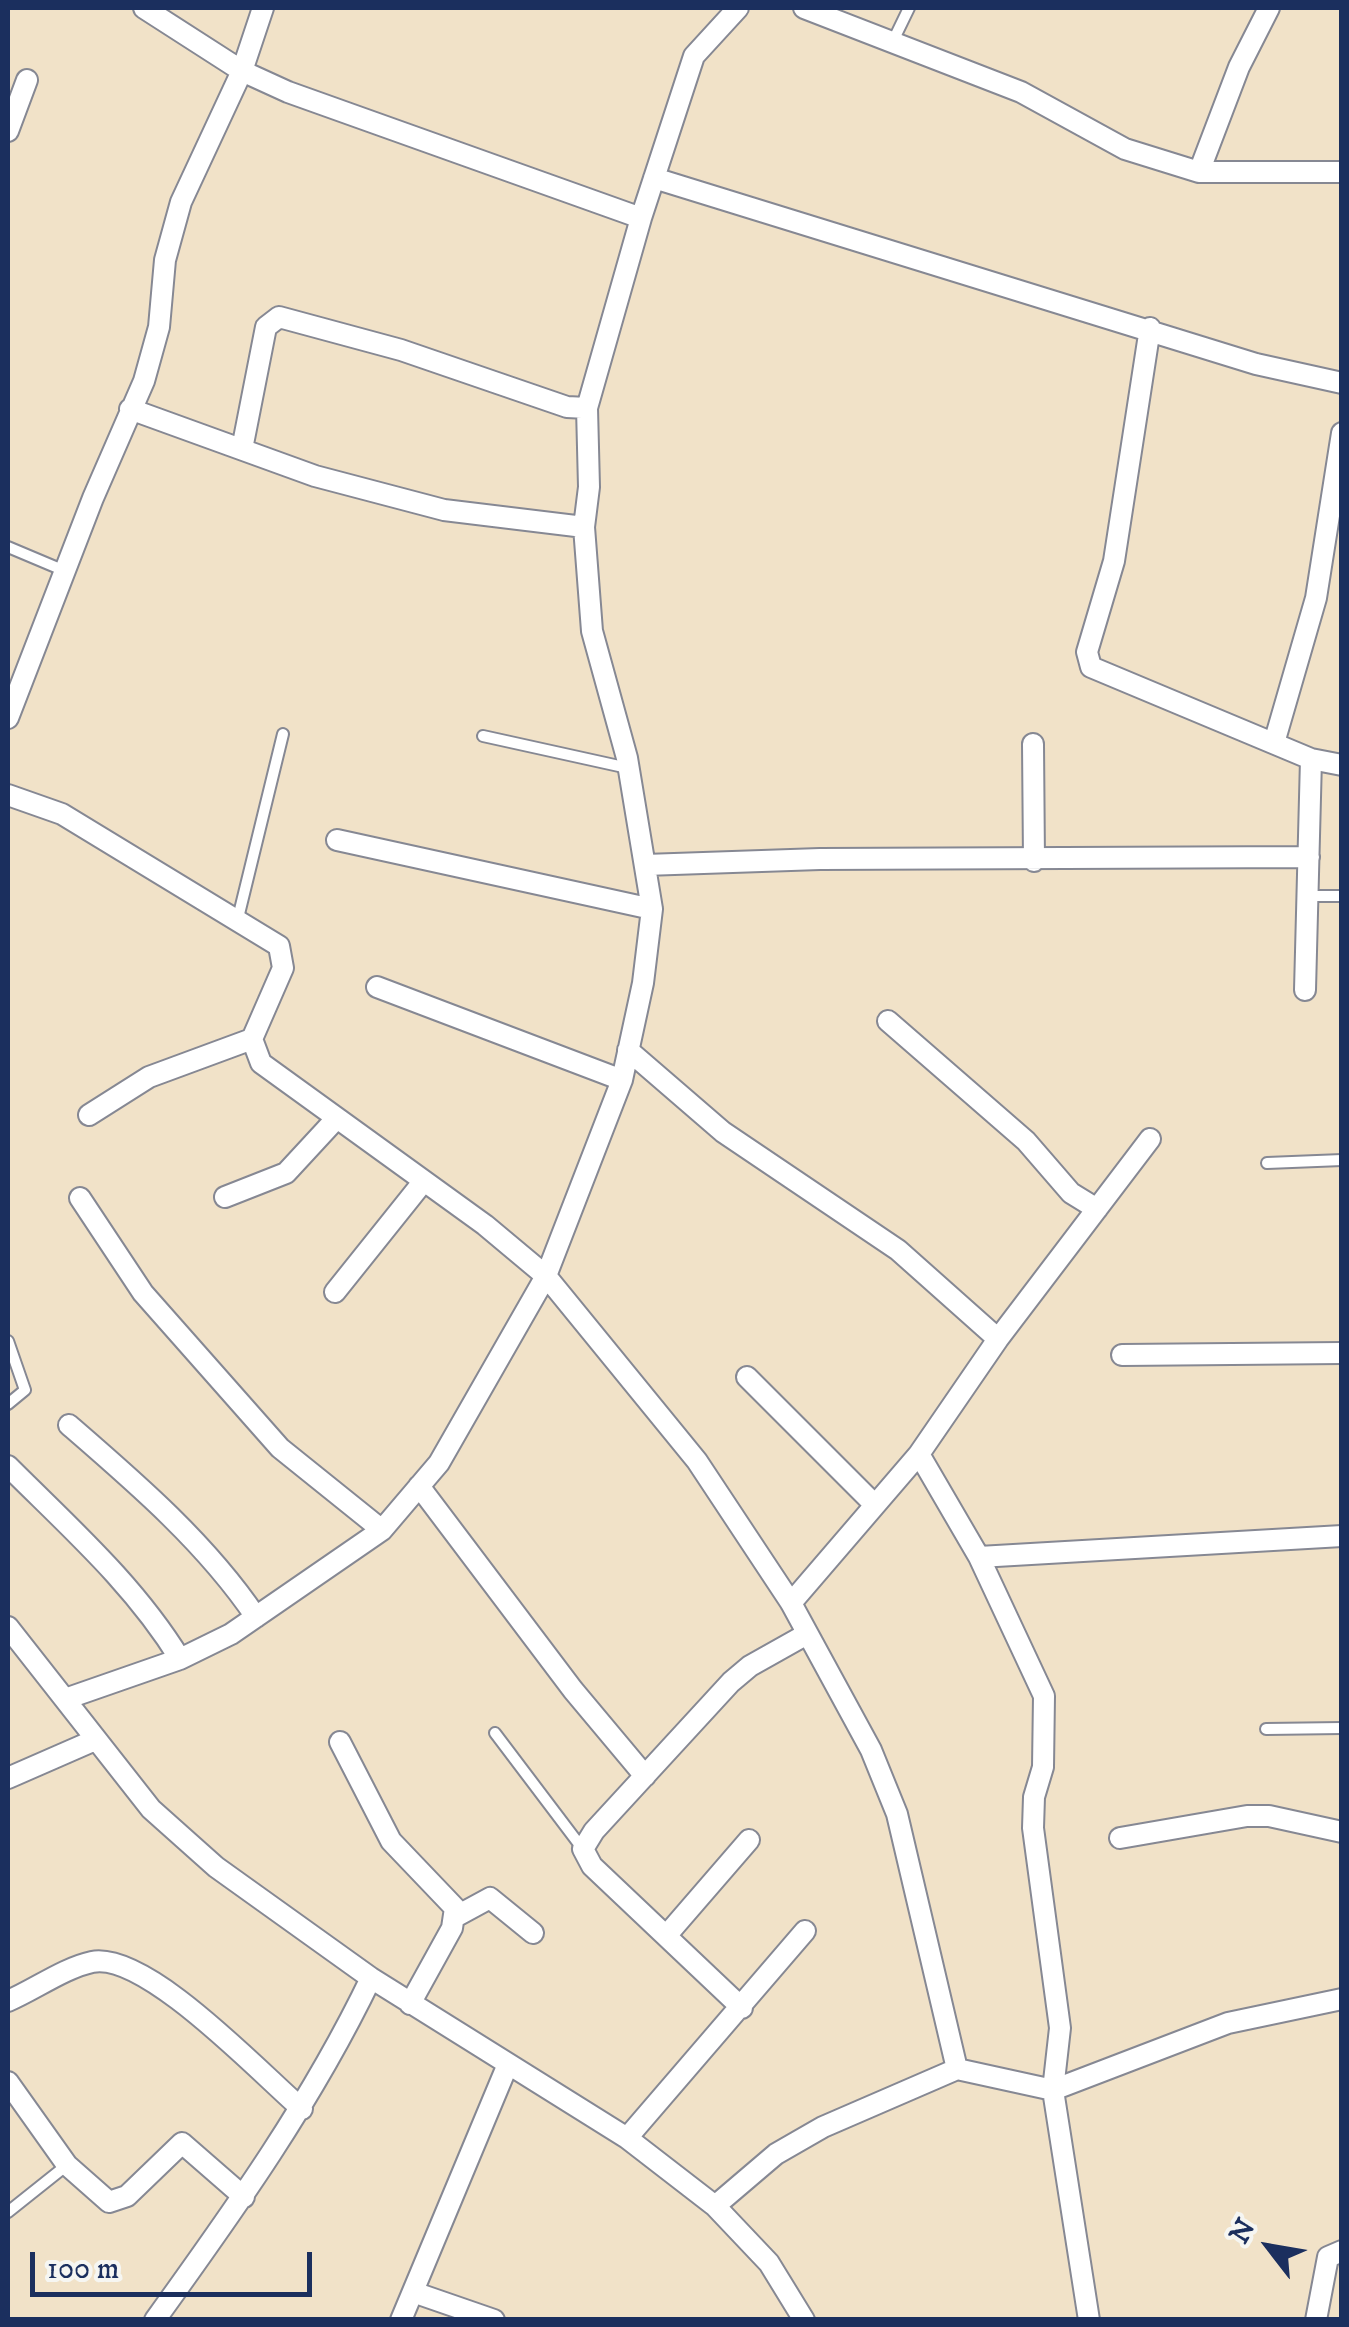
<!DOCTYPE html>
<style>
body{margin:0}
#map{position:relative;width:1349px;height:2327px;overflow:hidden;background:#f1e2c8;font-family:"IM FELL DW Pica",serif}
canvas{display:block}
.frame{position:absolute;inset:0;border:10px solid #1b2f5e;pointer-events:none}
.north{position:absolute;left:1219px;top:2197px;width:100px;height:100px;-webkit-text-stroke:8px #f6f6f2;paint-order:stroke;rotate:301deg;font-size:28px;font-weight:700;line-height:40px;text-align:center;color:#1b2f5e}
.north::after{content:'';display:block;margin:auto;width:35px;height:45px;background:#1b2f5e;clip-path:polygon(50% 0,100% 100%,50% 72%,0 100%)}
.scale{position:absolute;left:30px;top:2252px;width:282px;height:45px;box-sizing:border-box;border:5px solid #1b2f5e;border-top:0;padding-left:12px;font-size:30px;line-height:35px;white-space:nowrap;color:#1b2f5e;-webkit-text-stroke:8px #f6f6f2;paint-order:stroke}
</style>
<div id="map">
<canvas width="1349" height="2327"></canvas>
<div class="frame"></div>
<div class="north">N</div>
<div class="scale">100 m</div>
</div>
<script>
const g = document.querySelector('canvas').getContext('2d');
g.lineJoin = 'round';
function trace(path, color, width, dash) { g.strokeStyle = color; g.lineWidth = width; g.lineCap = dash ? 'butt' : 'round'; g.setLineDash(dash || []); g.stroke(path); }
const service = new Path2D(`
 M 893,41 L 909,8
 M 8,547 L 65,571
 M 483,736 L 628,768
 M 1308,896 L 1342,896
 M 238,918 L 283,734
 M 1267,1163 L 1342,1160
 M 8,1341 L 25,1390 L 8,1404
 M 1266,1729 L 1342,1728
 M 495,1733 L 582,1848
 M 8,2212 L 67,2165`);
const minor = new Path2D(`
 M 144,8 L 242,71 L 288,92 L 641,218
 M 804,8 L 1021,92 L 1125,149 L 1199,172 L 1342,172
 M 8,131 L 27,80
 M 1199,172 L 1239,67 L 1269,8
 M 654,178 L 1256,364 L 1342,383
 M 1150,328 L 1114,561 L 1087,652 L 1091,667 L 1311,759 L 1342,765
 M 130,409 L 315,476 L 444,510 L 584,527
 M 242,449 L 266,327 L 279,317 L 401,350 L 567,407 L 587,408
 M 8,718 L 93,498 L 144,381 L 159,327 L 165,260 L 181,202 L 242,71 L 263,8
 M 1274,743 L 1316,598 L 1342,433
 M 1033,744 L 1034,861
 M 8,795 L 62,814 L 279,946 L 283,968 L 252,1039 L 261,1063 L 485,1225 L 546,1276 L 697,1461 L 791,1603 L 871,1750 L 897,1814 L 957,2069
 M 337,840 L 652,909
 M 645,865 L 820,859 L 1309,857
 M 377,987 L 622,1080
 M 1305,990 L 1311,759
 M 888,1021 L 1026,1141 L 1071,1193 L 1097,1209
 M 628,1050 L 723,1132 L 898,1250 L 998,1339
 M 89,1115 L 149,1077 L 252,1039
 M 225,1197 L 286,1173 L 335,1120
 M 80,1198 L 143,1293 L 280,1448 L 382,1530
 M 335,1292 L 423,1182
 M 1122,1355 L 1342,1353
 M 747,1377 L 875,1505
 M 69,1425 C 136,1483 206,1543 256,1617
 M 919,1454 L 979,1557 L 1044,1696 L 1043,1767 L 1034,1797 L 1033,1828 L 1060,2028 L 1053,2090 L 1089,2320
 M 8,1466 C 69,1527 134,1584 180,1659
 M 419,1486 L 573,1690 L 645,1776
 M 979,1557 L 1342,1536
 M 791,1603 L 919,1454 L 998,1339 L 1150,1139
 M 8,1627 L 151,1809 L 216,1867 L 371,1978 L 627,2138 L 715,2206 L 769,2263 L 804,2320
 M 68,1698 L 180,1659 L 231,1634 L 382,1530 L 439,1463 L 546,1276 L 622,1080 L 643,983 L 652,909 L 627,758 L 592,631 L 584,527 L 589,487 L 587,408 L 641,218 L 694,56 L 738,8
 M 340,1742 L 391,1841 L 455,1908 L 452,1928 L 410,2004
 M 8,1778 L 95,1740
 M 1120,1838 L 1247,1816 L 1269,1816 L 1342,1832
 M 455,1917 L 490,1898 L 533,1933
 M 666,1936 L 749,1840
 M 8,2001 C 34,1990 64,1968 92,1962 C 146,1951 261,2074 302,2109
 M 742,2008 L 592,1866 L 583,1849 L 594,1831 L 731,1682 L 750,1666 L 807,1634
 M 8,2082 L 67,2165 L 109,2202 L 127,2196 L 182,2143 L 244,2197
 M 627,2138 L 805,1931
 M 715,2206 L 776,2154 L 823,2127 L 957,2069 L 1053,2090 L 1228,2023 L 1342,1999
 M 413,2292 L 494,2320
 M 155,2320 C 235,2209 312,2101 371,1978
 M 401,2320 L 508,2064
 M 1316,2320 L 1328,2257 L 1342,2251`);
trace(service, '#868893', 14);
trace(minor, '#868893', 24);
trace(service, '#fff', 10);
trace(minor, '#fff', 20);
</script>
